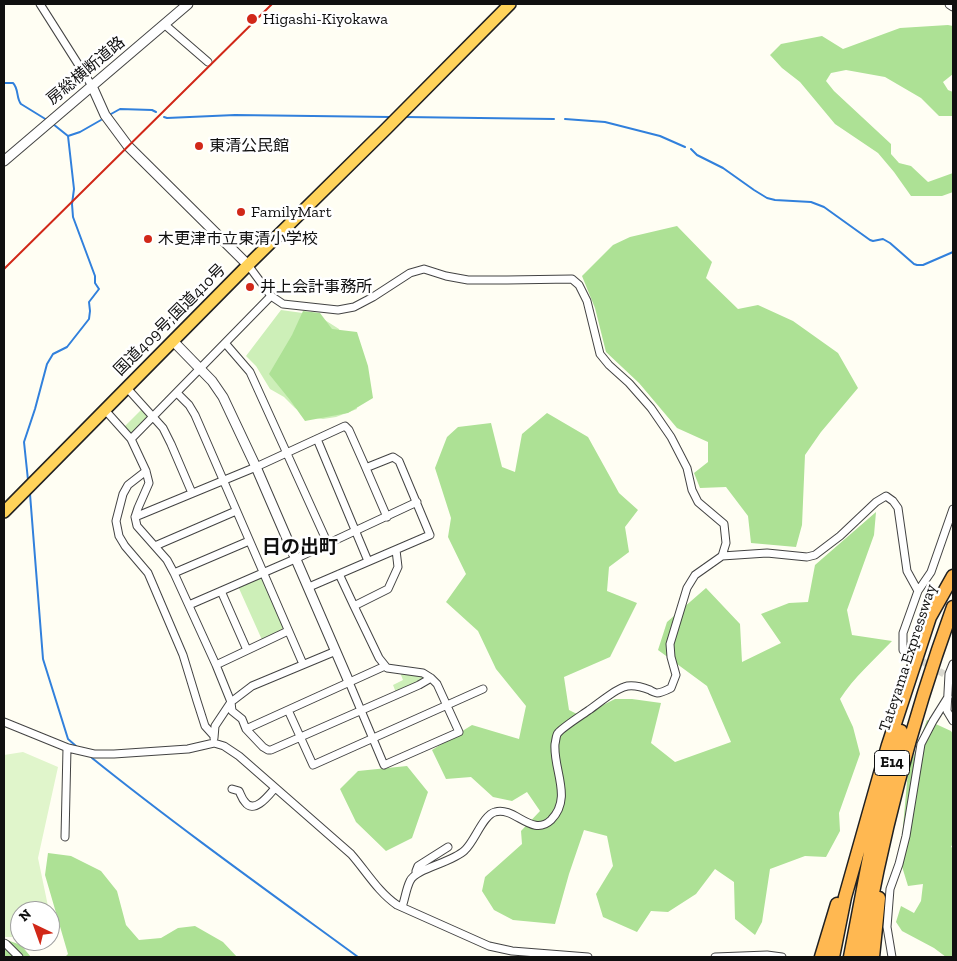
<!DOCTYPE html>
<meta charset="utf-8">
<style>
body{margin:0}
#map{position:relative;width:957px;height:961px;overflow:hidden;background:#fffef3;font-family:"Zilla Slab",serif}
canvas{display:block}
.frame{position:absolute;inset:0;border:5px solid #101010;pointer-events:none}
.north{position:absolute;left:10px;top:901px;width:50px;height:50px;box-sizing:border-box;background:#fff;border:1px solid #9f9f9f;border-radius:50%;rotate:318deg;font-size:14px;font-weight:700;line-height:20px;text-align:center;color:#101010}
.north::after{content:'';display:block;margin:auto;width:18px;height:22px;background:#d12818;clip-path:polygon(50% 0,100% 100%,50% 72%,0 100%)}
</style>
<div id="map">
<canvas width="957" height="961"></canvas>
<div class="frame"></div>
<div class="north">N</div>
</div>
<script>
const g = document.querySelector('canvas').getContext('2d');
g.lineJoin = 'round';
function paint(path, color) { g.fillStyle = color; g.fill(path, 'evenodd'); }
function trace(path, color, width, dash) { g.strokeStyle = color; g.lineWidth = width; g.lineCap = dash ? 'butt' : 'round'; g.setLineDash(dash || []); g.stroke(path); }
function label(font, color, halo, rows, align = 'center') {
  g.font = font + ' "Zilla Slab","Noto Sans JP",serif'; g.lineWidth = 5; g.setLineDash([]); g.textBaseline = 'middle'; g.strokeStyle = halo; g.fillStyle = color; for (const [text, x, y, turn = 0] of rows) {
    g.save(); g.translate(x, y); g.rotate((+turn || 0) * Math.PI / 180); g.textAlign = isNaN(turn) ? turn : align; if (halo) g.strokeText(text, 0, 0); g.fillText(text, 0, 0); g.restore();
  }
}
const green = new Path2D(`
 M 281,310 L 317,315 L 339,329 C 346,356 350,382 357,409 L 336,417 L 323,419 L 307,417 L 295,408 L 284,397 L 270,389 L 256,366 L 246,356 Z
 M 144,407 L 153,417 L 131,439 L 122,429 Z
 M 263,573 L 288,631 L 263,642 L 237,584 Z
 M 399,670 L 431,678 L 397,695 L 393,685 L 403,680 Z`);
const forest = new Path2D(`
 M 948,25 L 953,26 L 953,74 L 943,82 L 948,90 L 953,92 L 953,116 L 939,116 L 921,98 L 885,77 L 846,70 L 831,73 L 826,81 L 834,91 L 891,144 L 891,154 L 899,163 L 911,166 L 928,182 L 953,173 L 953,192 L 942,196 L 911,196 L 894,172 L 878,153 L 835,124 L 800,82 L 782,68 L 770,55 L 781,44 L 822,36 L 843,49 L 900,28 Z
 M 677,226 L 712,262 L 706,278 L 738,309 L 758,305 L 793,321 L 838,353 L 858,388 L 821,432 L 805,455 L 802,525 L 796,547 L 751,543 L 748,516 L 726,487 L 700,488 L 694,473 L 708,462 L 708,442 L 677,428 L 639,383 L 606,352 L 595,308 L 582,276 L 613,245 L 630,237 Z
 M 303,311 L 320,313 L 332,329 L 357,332 L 368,366 L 373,398 L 348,413 L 305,421 L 290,400 L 269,374 L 292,335 Z
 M 547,413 L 588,437 L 619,493 L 638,510 L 625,527 L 629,552 L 609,567 L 607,591 L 637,603 L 610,657 L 564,677 L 569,710 L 581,716 L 615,699 L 632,699 L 661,703 L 651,743 L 675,762 L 731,742 L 707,686 L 658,650 L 667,622 L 706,588 L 740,624 L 742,662 L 781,643 L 761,614 L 789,603 L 808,602 L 815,565 L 876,512 L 874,535 L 847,610 L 852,635 L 892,641 C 874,660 854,677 840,699 L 853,727 L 860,754 L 839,813 L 840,831 L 826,857 L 805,856 L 770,869 L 762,922 L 755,935 L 735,919 L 734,882 L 715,869 L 696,894 L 668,912 L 651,911 L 637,932 L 603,917 L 596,894 L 613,866 L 607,836 L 584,830 L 569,874 L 555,924 L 513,920 L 494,910 L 482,891 L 485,877 L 522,844 L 521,831 L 540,811 L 527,792 L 512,801 L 493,797 L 471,777 L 446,779 L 432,750 L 472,725 L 519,739 L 526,706 L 496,669 L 478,631 L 446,602 L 466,574 L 448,537 L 451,518 L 435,468 L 447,437 L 458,427 L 491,423 L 502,467 L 515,472 L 522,434 Z
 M 927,720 L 951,731 L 953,734 L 953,843 L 951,847 L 953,848 L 953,957 L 946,957 L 934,948 L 902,931 L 896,922 L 901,906 L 914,913 L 921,901 L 923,884 L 908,886 L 900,860 L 908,771 Z
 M 407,766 L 428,792 L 412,838 L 386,851 L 356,822 L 340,789 L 358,771 Z
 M 48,853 L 71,856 L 101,871 L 117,891 L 126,925 L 139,940 L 161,938 L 178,928 L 195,926 L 223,942 L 237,957 L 65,957 L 68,954 L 45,875 Z
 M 4,939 L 21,945 L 31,957 L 4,957 Z`);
const pitch = new Path2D(`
 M 23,752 L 58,767 L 38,858 L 49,911 L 20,911 L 20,937 L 4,937 L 4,755 Z`);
const stream = new Path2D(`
 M 4,83 L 13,83 C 19,89 16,98 21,104 L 47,120
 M 111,114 L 120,109 L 152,110 L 156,112
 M 164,117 L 167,118 L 235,115 L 390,117
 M 405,117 L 554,119
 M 565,119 L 605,122 L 660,136 L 685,147
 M 68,136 L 80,132 L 101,120
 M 691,149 L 697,155 L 723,168 L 754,190 L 767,198 L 775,200 L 811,202 L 824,207 L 870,240 L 873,241 L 883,239 L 890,243 L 914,264 L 917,265 L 923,265 L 953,252
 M 28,480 L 24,442 L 35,409 L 47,364 L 53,354 L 67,347 L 89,319 L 90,311 L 89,302 L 99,289 L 95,283 L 95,276 L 73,217 L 72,204 L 74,189 L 68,136 L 53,124
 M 30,494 L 43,659 L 68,739 L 76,746
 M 92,758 C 178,827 269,892 358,957`);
const minorTunnel = new Path2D(`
 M 903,650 L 944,674`);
const minor = new Path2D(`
 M 40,4 L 92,86
 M 164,24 L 208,62
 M 248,265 L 271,296 L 283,304 L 338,310 L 354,307 L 373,297 L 410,273 L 424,269 L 446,276 L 468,280 L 507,280 L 572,279 L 579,285 L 587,301 L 600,354 L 609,365 L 629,383 L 651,408 L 671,437 L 687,468 L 692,490 L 698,502 L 724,524 L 726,543 L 722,556
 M 225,343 L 250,372 L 328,544
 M 127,388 L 163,428 L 171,444 L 192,493
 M 177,393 L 189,405 L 195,415 L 303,664
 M 105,410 L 131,439 L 146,471 L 149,483 L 138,508 L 135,517 L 137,526 L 167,560 L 174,573 L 216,665 L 231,702 L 232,711 L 242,719 L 246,729 L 263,747 L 268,750 L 271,750 L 419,685 L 431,678
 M 131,439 L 271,296
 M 317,439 L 368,561
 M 365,466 L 387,517
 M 146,471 L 128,485 L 123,494 L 116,521 L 119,536 L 125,546 L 148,573 L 183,655 L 197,701 L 205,726 L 214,736
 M 135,517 L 256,467 L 345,426 L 349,430 L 365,466 L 368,467 L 393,457 L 399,461 L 430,535 L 309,587
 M 155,546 L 236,511
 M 174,573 L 249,541
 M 339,574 L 354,606
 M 221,591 L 247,650
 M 189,605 L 295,559 L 417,502
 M 903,650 L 903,633 L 918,591 L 931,572 L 953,509
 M 953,664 L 949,674 L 947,711 L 953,721
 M 216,665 L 288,631
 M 349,682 L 384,765 L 459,732 L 437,684 L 431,678 L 423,673 L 387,668 L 379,658 L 354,606 L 388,589 L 398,567 L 396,550
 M 288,710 L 313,765 L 483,689
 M 4,722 L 68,748 L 94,754 L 114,754 L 188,749 L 214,743 L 224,746 L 239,756 L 351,854 C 366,871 378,892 397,905 L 489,946 L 512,951 L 588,957
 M 246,729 L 385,666
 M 214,738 L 215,726 L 231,702 L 252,686 L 336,651
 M 232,789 L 239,791 C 241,795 242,799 245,802 C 254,815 269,795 275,788
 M 65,837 L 67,748
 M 416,874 L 416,871 L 418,866 L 448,847
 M 402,907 C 405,899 406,889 410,881 C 416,868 452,863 465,850 C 475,841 483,815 495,812 C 515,806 532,838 551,820 C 573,798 553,770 555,744 C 556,740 556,735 558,733 C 563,727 582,715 589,710 C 598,704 614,690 624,687 C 632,684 642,687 650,690 C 651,691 656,693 657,693 C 661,693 667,690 671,688 L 676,675 L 671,657 L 670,644 L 687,588 L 695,575 L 722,556 L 767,553 L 807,557 L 815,555 L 840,536 L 876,502 L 886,496 L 893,501 L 898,508 L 907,571 L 918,591
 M 4,943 L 6,944 L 19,957
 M 715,957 L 767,955 L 782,957
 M 892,957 L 887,927 L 890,889 L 899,864 L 906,836 L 921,744 L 933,721 L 948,697`);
const tertiary = new Path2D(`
 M 950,4 L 953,6
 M 92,86 L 105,115 L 128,146 L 248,265
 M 4,161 L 188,4
 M 173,341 L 212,381 L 223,397 L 256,467 L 349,682`);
const trunk = new Path2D(`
 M 4,512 L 248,265 L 386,129 L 510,4`);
const motorway = new Path2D(`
 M 821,957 L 837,904
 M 833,957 L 845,897 L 888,745 L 930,617 L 953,576
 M 850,957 L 873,837 L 901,731
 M 861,957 C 881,838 912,720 953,607
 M 873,957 L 879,898`);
const rail = new Path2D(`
 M 4,269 L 272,4`);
const markers = [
 [252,19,6,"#d12818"],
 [199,146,5,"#d12818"],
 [241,212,5,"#d12818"],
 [148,239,5,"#d12818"],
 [250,287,5,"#d12818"]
];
const shields = [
 [892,763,35]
];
const shieldNames = [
 ["E14",892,763]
];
const poiNames = [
 ["Higashi-Kiyokawa",263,19],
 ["東清公民館",209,146],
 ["FamilyMart",251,212],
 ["木更津市立東清小学校",158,239],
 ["井上会計事務所",260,287]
];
const streetNames = [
 ["房総横断道路",86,71,-40],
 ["国道409号;国道410号",170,320,-45],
 ["Tateyama Expressway",908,658,-72]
];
const quarterNames = [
 ["日の出町",300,548]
];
paint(green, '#cdefb8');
paint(forest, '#ade195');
paint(pitch, '#e0f5cb');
trace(stream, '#3180dc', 2);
trace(minorTunnel, '#dbdad1', 7, [7, 3.5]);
trace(minor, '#434343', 9);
trace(tertiary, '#434343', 11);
trace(trunk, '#212121', 14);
trace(motorway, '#212121', 15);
trace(minor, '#fff', 7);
trace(tertiary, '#fff', 9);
trace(trunk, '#ffd35a', 11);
trace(motorway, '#ffb851', 12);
trace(rail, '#d12818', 2);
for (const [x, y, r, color] of markers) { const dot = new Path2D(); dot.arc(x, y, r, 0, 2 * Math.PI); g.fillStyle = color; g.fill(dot); trace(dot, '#fff', 2); }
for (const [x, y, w] of shields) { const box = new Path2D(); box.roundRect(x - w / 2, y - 12.5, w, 25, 4); g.fillStyle = '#fff'; g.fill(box); trace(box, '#101010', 1); }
label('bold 15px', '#101010', null, shieldNames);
label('16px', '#101010', '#fff', poiNames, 'left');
label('16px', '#101010', '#fff', streetNames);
label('bold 19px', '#101010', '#fff', quarterNames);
</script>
